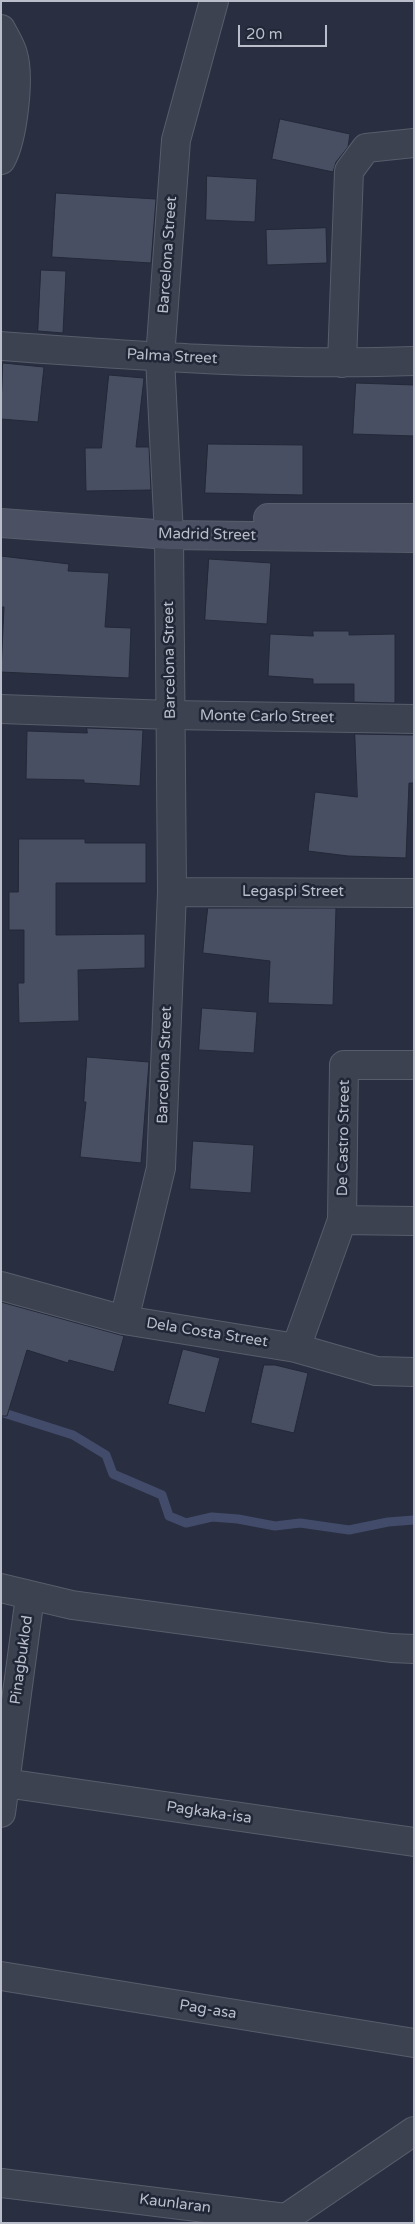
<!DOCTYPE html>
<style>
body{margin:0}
#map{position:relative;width:415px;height:2224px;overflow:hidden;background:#292f41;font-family:"Varela Round",sans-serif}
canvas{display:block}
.frame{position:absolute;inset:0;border:2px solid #babecb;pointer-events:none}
.scale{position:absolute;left:238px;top:25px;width:89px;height:22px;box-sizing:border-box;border:2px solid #babecb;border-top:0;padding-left:6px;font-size:15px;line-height:18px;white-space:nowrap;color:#babecb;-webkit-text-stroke:4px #212736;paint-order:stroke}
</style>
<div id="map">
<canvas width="415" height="2224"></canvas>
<div class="frame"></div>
<div class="scale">20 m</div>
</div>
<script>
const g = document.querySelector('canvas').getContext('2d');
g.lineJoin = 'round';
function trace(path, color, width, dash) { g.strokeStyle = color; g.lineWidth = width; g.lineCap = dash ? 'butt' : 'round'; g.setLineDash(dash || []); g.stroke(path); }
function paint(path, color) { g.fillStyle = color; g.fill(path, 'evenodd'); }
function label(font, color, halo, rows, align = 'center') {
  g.font = font + ' "Varela Round",sans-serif'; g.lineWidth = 5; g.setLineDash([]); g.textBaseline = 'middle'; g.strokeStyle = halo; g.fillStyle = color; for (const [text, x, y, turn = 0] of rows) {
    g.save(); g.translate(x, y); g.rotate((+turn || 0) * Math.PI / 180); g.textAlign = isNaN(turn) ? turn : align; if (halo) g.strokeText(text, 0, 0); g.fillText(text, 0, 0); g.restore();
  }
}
const stream = new Path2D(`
 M 1,1412 L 73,1435 L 106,1455 L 113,1474 L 162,1495 L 169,1516 L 186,1523 L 212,1517 L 238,1519 L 275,1526 L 300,1523 L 349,1530 L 388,1522 L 414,1520`);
const building = new Path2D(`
 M 280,119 L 350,134 L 348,147 L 336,162 L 333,172 L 272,159 Z
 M 207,176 L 257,179 L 255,222 L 206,220 Z
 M 56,193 L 156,199 L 151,263 L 52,257 Z
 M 326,228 L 327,263 L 267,265 L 266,230 Z
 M 41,270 L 66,271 L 63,333 L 38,331 Z
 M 3,363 L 44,367 L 38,422 L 1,419 Z
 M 109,375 L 144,378 L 136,447 L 149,447 L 151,490 L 86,491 L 85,448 L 101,448 Z
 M 356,383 L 414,385 L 414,436 L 353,434 Z
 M 208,444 L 303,445 L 303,495 L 205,493 Z
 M 1,556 L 69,564 L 68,571 L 109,573 L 105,627 L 131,628 L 129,678 L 1,672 L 4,607 L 1,607 Z
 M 209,559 L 271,563 L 267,624 L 205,620 Z
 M 313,631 L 349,631 L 349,635 L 395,634 L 395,703 L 354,702 L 354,684 L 313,684 L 313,679 L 268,676 L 270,634 L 313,636 Z
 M 87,728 L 143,730 L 140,786 L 84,783 L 84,780 L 26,779 L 27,731 L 87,733 Z
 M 355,734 L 414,735 L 414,783 L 409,783 L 406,858 L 348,856 L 308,851 L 315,792 L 357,797 Z
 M 19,839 L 85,839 L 85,843 L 146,843 L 146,883 L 56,883 L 56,935 L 145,934 L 145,968 L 78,970 L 79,1021 L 19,1023 L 18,983 L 24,983 L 24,930 L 9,930 L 9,892 L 18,892 Z
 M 208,908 L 336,908 L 333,1005 L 268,1003 L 270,961 L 203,953 Z
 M 202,1008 L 257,1012 L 254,1053 L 199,1050 Z
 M 87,1057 L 149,1062 L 141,1163 L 80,1157 L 86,1102 L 84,1102 Z
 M 193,1141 L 254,1145 L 251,1193 L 190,1189 Z
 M 1,1302 L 124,1336 L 114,1372 L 69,1360 L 68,1363 L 27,1350 L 7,1416 L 1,1416 Z
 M 183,1349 L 220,1358 L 205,1413 L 168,1404 Z
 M 264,1365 L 275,1365 L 308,1373 L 294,1433 L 251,1423 Z`);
const street = new Path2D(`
 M 1,29 C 5,37 11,46 13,54 C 20,77 13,139 1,160
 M 1,346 C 139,356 276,366 414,361
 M 342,363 L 349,171 L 366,148 L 414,143
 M 1,709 L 171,715 L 414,719
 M 172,892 L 414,893
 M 342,1220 L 414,1221
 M 1,1286 L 124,1320 L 296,1348 L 376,1371 L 414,1372
 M 124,1320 L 161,1168 L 172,892 L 169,535 L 160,358 L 176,140 L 214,1
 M 296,1348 L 342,1220 L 344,1065 L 414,1065
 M 1,1588 L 72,1605 L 391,1648 L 414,1649
 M 5,1783 L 414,1842
 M 1,1813 L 30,1596
 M 1,1976 L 414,2043
 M 1,2183 L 286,2218 L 414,2131`);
const secondary = new Path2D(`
 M 268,518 L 414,518
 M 1,523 L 169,535 L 414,538`);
const streetNames = [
 ["Barcelona Street",168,255,-86],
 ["Palma Street",172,357,3],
 ["Madrid Street",207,535,1],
 ["Barcelona Street",170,660,-91],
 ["Monte Carlo Street",267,717,1],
 ["Legaspi Street",293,892],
 ["Barcelona Street",165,1065,-88],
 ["De Castro Street",344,1138,-89],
 ["Dela Costa Street",207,1333,9],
 ["Pinagbuklod",22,1660,-82],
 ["Pagkaka-isa",209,1813,8],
 ["Pag-asa",208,2010,9],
 ["Kaunlaran",175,2204,7]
];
trace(stream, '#424c6a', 9);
paint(building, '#484f62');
trace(building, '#242938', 1);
trace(street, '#585d6b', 30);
trace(secondary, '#585d6b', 30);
trace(street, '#3d4251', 28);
trace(secondary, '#4b5063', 28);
label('15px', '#babecb', '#212736', streetNames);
</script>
